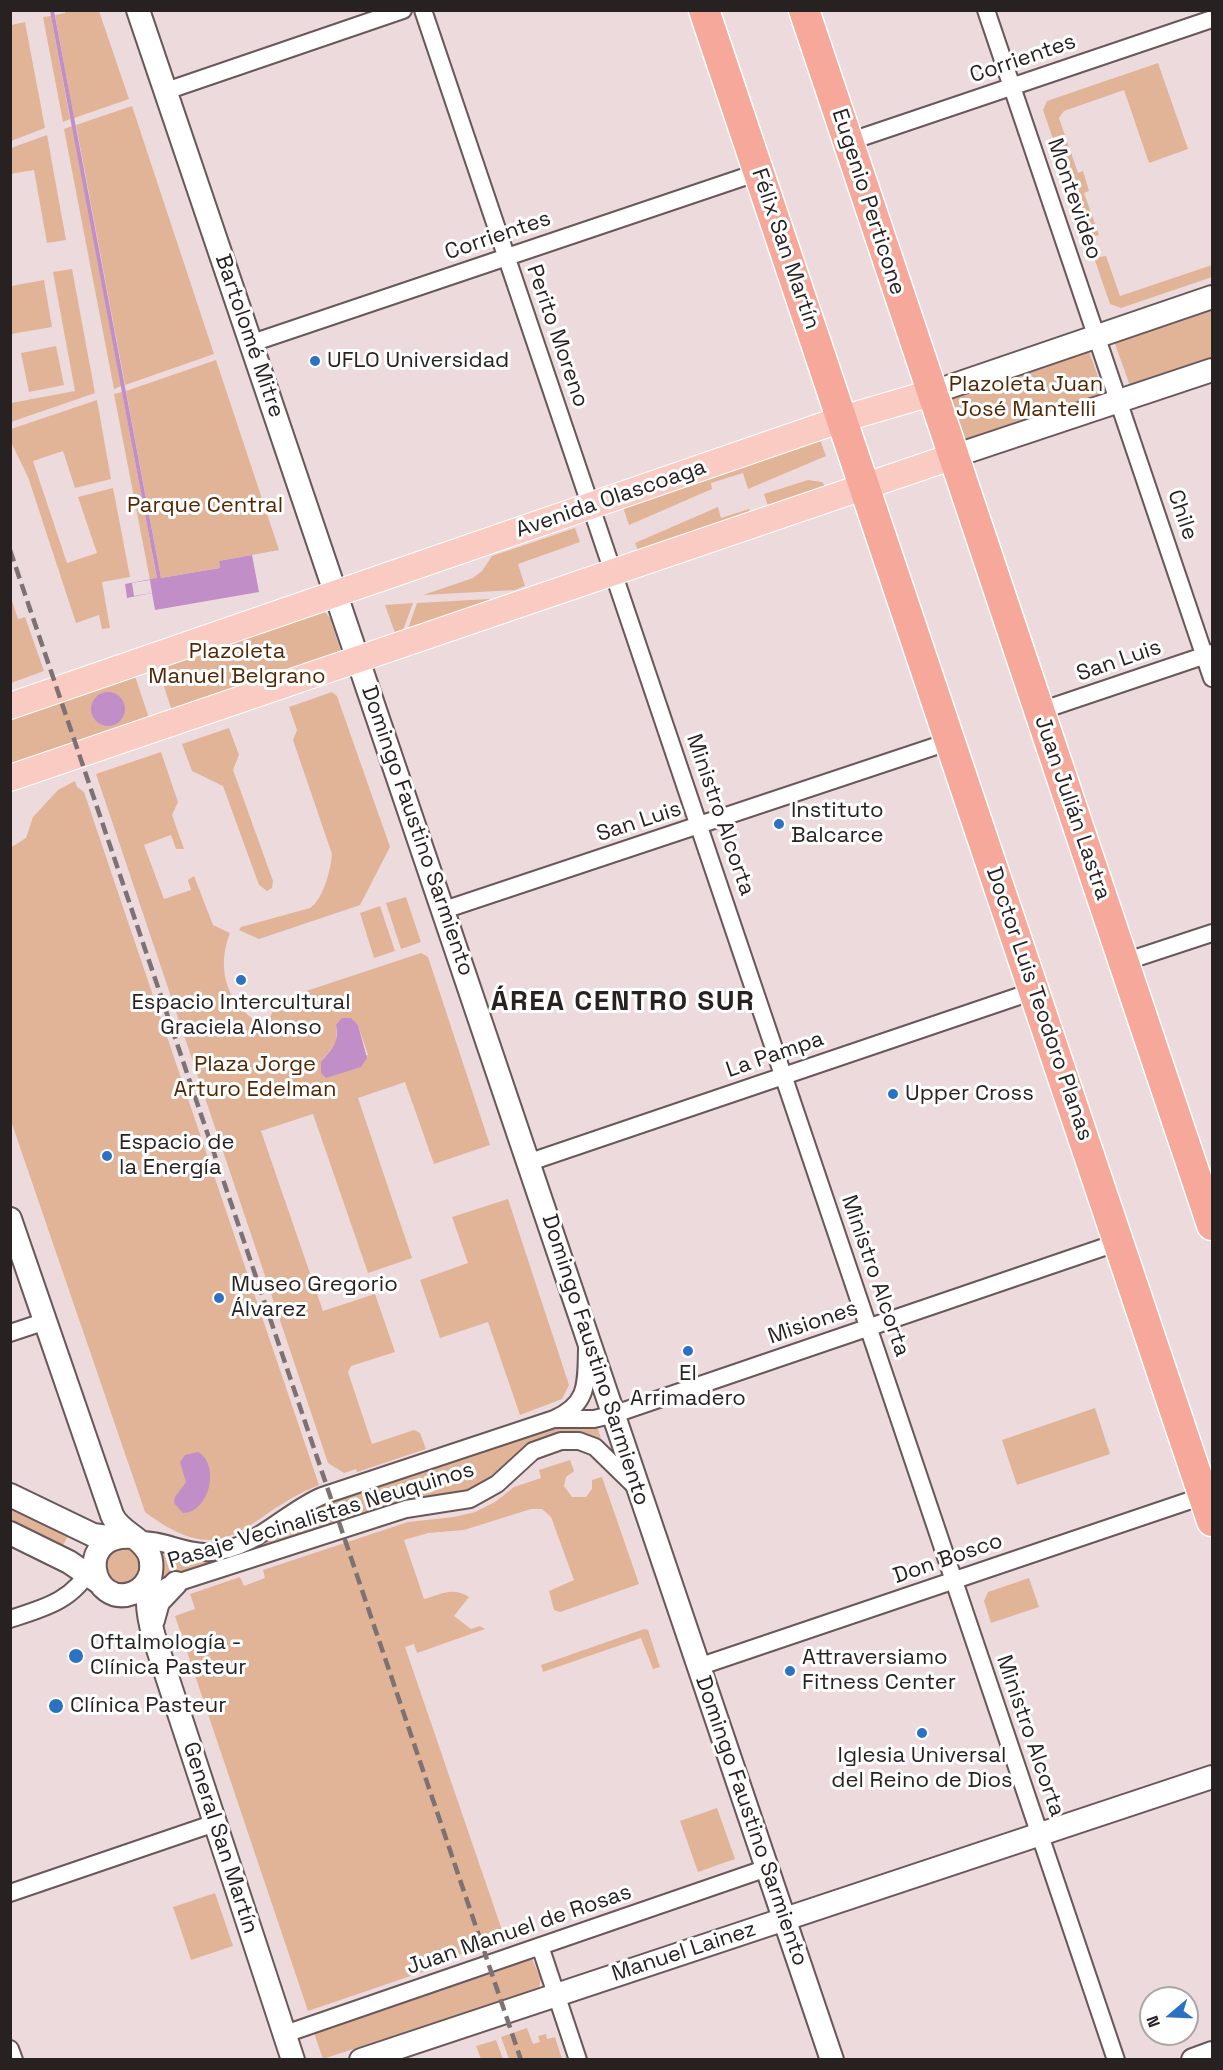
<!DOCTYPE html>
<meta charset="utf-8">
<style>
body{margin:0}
#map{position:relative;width:1223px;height:2070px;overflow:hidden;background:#eddadd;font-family:"Space Grotesk",sans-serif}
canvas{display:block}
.frame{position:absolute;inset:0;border:12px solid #282122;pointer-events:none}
.north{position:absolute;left:1139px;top:1986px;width:60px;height:60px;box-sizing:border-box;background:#fff;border:2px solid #a9a6a7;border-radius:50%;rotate:251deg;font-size:16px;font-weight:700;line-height:24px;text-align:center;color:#282122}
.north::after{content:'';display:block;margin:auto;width:21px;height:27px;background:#2c72c3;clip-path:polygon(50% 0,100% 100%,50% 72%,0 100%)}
</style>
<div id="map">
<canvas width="1223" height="2070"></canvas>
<div class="frame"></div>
<div class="north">N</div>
</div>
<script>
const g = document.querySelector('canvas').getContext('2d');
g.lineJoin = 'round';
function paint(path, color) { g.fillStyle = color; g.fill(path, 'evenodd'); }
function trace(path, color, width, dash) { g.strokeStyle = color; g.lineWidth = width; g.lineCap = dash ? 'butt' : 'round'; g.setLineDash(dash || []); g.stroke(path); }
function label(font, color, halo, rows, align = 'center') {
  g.font = font + ' "Space Grotesk",sans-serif'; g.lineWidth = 6; g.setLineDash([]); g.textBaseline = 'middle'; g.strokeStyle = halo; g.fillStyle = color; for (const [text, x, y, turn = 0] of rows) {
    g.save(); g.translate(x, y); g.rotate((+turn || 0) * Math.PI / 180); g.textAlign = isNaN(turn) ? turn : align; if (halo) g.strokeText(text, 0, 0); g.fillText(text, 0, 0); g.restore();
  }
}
const green = new Path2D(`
 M 65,11 L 99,11 L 129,99 L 74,118 L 55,15 L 65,13 Z
 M 51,16 L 70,119 L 63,122 L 43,17 Z
 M 25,22 L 45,128 L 11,141 L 11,25 Z
 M 1158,63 L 1188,149 L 1149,163 L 1124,90 L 1064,111 L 1059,118 L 1078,173 L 1083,171 L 1089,191 L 1084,193 L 1099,235 L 1093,237 L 1100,257 L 1106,256 L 1120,296 L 1212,265 L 1212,277 L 1121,308 L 1110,304 L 1043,110 L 1047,101 Z
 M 132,106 L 214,354 L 125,385 L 76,125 Z
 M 72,126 L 121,386 L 114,389 L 64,129 Z
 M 47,135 L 66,240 L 47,243 L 34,170 L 10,174 L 11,148 Z
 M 72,269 L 95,393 L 11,422 L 11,403 L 75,391 L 53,272 Z
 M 44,280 L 52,327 L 11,334 L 11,286 Z
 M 1212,304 L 1212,362 L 1133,387 L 1130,386 L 1114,341 Z
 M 56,346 L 64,385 L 29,392 L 21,353 Z
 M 1089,351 L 1105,396 L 964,444 L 948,398 Z
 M 216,360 L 279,550 L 219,561 L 220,568 L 161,578 L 126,391 Z
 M 122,392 L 157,579 L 150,580 L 114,394 Z
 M 97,400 L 111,479 L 75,488 L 63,451 L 33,461 L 67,563 L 97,553 L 78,497 L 113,488 L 130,577 L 102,582 L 110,628 L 102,629 L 99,615 L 76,623 L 28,477 L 11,442 L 11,429 Z
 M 819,437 L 826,456 L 748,489 L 743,473 L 711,483 L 712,489 L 629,525 L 622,504 Z
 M 808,480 L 822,482 L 829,491 L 770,512 L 764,494 Z
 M 718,507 L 721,518 L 749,509 L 752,518 L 640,556 L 635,543 Z
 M 575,528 L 580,542 L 518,564 L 525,586 L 515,590 L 423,595 L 473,578 L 482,571 L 492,556 Z
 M 11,598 L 18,619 L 25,617 L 44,671 L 11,683 Z
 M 489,599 L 490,601 L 408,629 L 417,603 Z
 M 413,603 L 403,630 L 395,633 L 385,605 Z
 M 323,610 L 330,618 L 341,652 L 175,711 L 171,708 L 158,668 Z
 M 135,676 L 149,718 L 11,771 L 10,713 Z
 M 332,692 L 337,696 L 390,847 L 360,905 L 259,939 L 239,930 L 241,927 L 310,908 C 323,900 331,869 332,854 L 293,740 L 297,730 L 289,707 Z
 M 229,728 L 239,755 L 233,770 L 273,881 L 272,888 L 267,891 L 259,885 L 223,786 L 192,771 L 182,744 Z
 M 161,752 L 178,802 L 172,815 L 184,849 L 176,849 L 171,835 L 144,845 L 164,899 L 191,890 L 188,880 L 194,876 L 213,925 L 230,933 C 215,971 228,1008 265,1026 L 279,1000 L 421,953 L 428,957 L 490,1145 L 434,1164 L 405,1082 L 358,1098 L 412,1258 L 368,1273 L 313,1114 L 261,1131 L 323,1311 L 375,1294 L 395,1352 L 351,1366 L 348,1372 L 372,1444 L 414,1430 L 420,1433 L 426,1449 L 357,1472 L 356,1469 L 344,1473 L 328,1463 L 96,774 ZM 336,1025 L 358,1025 L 368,1055 L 322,1060 L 336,1044 Z
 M 75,781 L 77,787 L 84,792 L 319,1485 C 244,1514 230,1576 145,1512 L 11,1121 L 10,848 L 26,838 L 33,817 L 58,790 Z
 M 406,897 L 421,942 L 401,949 L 386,903 Z
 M 380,906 L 395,951 L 374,958 L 360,913 Z
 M 508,1199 L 569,1385 L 562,1399 L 520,1415 L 488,1322 L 440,1338 L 420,1280 L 468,1263 L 452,1217 Z
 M 1095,1408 L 1110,1454 L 1017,1485 L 1002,1440 Z
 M 562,1426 L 597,1426 L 603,1445 L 595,1441 L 517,1458 L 472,1493 L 162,1580 L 162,1560 L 158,1546 L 201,1555 L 298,1512 L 526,1433 Z
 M 570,1460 L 574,1471 L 566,1477 L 564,1486 L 572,1497 L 586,1497 L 592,1489 L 592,1480 L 602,1477 L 639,1584 L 560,1612 L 554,1610 L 549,1591 L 574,1580 L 551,1517 L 542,1509 L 531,1509 L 464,1530 L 428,1533 L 404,1540 L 424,1599 C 440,1595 453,1586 469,1597 L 454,1616 L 471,1629 L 480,1626 L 485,1629 L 417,1653 L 414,1644 L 405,1647 L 505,1939 L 437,1962 L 431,1969 L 308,2011 L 175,1616 L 195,1609 L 190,1594 L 240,1577 L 244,1586 L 265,1578 L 263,1570 L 408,1522 L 454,1517 L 475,1512 L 495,1502 L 514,1487 L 541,1478 L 539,1470 Z
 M 10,1502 L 70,1532 L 60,1551 L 11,1526 Z
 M104 1566a18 18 0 1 1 36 0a18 18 0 1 1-36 0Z
 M 1029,1578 L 1039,1607 L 991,1623 L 984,1601 L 988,1592 Z
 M 644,1629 L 648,1630 L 660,1667 L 653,1669 L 641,1638 L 543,1672 L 541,1665 Z
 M 717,1808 L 735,1859 L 698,1872 L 680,1821 Z
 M 215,1893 L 233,1946 L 191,1960 L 173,1907 Z
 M 531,1957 L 541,1979 L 539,1988 L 323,2059 L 313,2030 Z
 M 527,2028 L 533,2044 L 540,2042 L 538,2036 L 546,2034 L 547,2039 L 555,2037 L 562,2059 L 509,2059 L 501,2037 Z
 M 496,2040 L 503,2059 L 481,2059 L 476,2046 Z`);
const water = new Path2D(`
 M 50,11 L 54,11 L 161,578 L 220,568 L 219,561 L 252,555 L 259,592 L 155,610 L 152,593 L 127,598 L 125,584 L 157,578 Z
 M91 709a17 17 0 1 1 34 0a17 17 0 1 1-34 0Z
 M 342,1018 L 351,1018 L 358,1025 L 367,1058 L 361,1067 L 326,1078 L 321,1073 L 321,1062 C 332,1048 339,1045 336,1025 Z
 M 198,1452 C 221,1465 209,1513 183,1513 L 174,1503 L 175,1497 L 186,1482 L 180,1462 L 185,1455 Z`);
const pier = new Path2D(`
 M 150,580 L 152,593 L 134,596 L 132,583 Z`);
const street = new Path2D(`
 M 423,10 L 1116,2060
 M 986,10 L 1212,678
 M 166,91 L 403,10
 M 848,142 L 1212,19
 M 252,343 L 759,172
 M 1040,711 L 1212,653
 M 444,910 L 951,741
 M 1124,962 L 1212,933
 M 530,1162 L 1034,991
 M 10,1333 L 46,1321
 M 554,1419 L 594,1419 L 615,1414 L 1119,1242
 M 139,1540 C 164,1539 186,1554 211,1552 C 254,1550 284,1512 322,1496 L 554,1419 C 589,1404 586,1383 587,1349
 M 167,1586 L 406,1509 L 470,1499 L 497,1484 L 533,1451 L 561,1441 L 579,1441 L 595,1447 L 635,1486
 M 10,1619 C 45,1608 75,1600 92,1565
 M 698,1667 L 1209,1494
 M 10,1893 L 215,1823
 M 540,1946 L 578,2060
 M 285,2034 L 767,1868
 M 10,2049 L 14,2060`);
const secondary = new Path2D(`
 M 138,10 L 832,2060
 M 931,393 L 1212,297
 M 954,456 L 1212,370
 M 10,1219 L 112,1515 C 120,1533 141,1536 149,1554 C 155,1567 148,1582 148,1595 C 147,1610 150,1623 154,1637 L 293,2060
 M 10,1495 L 93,1535 L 115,1538
 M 10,1533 L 69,1562 L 100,1583
 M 132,1537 C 74,1533 91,1609 133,1593 C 143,1589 148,1582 151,1572
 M 153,1620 L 158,1602 L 176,1583
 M 361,2060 L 1212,1777
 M 1193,2060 L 1212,2053`);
const primary = new Path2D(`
 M 10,706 L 842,419 L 931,393
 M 10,778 L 954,456`);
const highway = new Path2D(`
 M 704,10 L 1212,1521
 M 804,10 L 1212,1225`);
const rail = new Path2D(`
 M 10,550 L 521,2060`);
const markers = [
 [315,361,6,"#2c72c3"],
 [779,824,6,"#2c72c3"],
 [241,980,6,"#2c72c3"],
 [893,1094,6,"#2c72c3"],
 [107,1156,6,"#2c72c3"],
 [219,1298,6,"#2c72c3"],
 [688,1351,6,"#2c72c3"],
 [76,1656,8,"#2c72c3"],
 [790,1671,6,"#2c72c3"],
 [56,1706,8,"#2c72c3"],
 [922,1733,6,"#2c72c3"]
];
const streetNames = [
 ["Corrientes",1023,59,-19],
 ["Montevideo",1074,199,71],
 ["Eugenio Perticone",868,202,72],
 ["Corrientes",498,236,-19],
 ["Félix San Martín",785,249,71],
 ["Bartolomé Mitre",249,336,71],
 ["Perito Moreno",557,336,71],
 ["Avenida Olascoaga",611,499,-19],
 ["Chile",1182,515,71],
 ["San Luis",1119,661,-19],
 ["Juan Julián Lastra",1072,808,71],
 ["Ministro Alcorta",720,815,71],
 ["San Luis",639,822,-18],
 ["Domingo Faustino Sarmiento",417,831,71],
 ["Doctor Luis Teodoro Planas",1039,1004,71],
 ["La Pampa",775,1055,-19],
 ["Ministro Alcorta",875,1276,71],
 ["Misiones",813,1323,-19],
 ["Domingo Faustino Sarmiento",595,1360,72],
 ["Pasaje Vecinalistas Neuquinos",321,1516,-17],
 ["Don Bosco",948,1559,-19],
 ["Ministro Alcorta",1030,1736,71],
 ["Domingo Faustino Sarmiento",751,1821,71],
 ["General San Martín",220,1838,72],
 ["Juan Manuel de Rosas",519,1930,-19],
 ["Manuel Lainez",684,1952,-18]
];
const poiNames = [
 ["UFLO Universidad",327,361],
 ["Instituto",791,811],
 ["Balcarce",791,836],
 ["Espacio Intercultural",241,1003,"center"],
 ["Graciela Alonso",241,1028,"center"],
 ["Upper Cross",905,1094],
 ["Espacio de",119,1143],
 ["la Energía",119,1168],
 ["Museo Gregorio",231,1285],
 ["Álvarez",231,1310],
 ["El",688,1374,"center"],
 ["Arrimadero",688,1399,"center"],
 ["Oftalmología -",90,1643],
 ["Clínica Pasteur",90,1668],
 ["Attraversiamo",802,1658],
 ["Fitness Center",802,1683],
 ["Clínica Pasteur",70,1706],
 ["Iglesia Universal",922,1756,"center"],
 ["del Reino de Dios",922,1781,"center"]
];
const parkNames = [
 ["Plazoleta Juan",1026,385],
 ["José Mantelli",1026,410],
 ["Parque Central",205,506],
 ["Plazoleta",237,652],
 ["Manuel Belgrano",237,677],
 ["Plaza Jorge",255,1065],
 ["Arturo Edelman",255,1090]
];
const districtNames = [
 ["ÁREA CENTRO SUR",623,1002]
];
paint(green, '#e1b498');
paint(water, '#c18ec8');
paint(pier, '#eddadd');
trace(street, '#68585a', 20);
trace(secondary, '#68585a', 26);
trace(primary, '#fff', 28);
trace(highway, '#fff', 33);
trace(street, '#fff', 16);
trace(secondary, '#fff', 22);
trace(primary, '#facbc2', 26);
trace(highway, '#f6a89a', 30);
trace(rail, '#7d7173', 4.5, [12, 6]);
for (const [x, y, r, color] of markers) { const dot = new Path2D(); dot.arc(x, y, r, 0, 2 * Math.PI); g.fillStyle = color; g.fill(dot); trace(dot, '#fff', 2); }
label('22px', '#282122', '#fff', streetNames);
label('22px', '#282122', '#fff', poiNames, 'left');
label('22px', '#522704', '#fff', parkNames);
g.letterSpacing = '1.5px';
label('bold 28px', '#282122', '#fff', districtNames);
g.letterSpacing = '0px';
</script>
